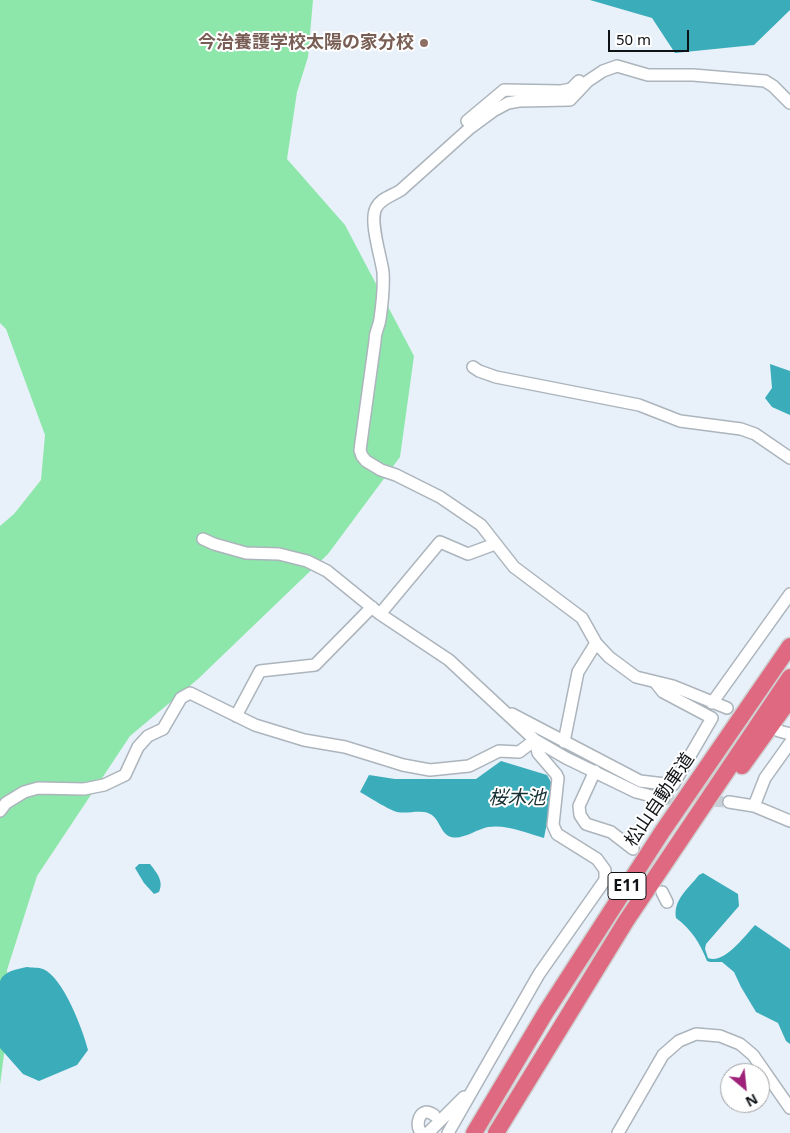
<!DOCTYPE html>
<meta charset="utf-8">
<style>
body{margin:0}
#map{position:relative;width:790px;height:1133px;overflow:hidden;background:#e8f0f9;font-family:"Noto Sans",sans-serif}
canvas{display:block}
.north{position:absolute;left:720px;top:1063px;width:50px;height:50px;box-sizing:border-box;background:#fff;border:1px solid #9fa0a1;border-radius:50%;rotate:152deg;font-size:14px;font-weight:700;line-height:20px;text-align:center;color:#0f1215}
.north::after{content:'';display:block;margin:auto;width:18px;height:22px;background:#9e2279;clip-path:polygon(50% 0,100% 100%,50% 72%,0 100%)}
.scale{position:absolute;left:608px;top:30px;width:81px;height:22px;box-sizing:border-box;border:2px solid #0f1215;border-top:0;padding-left:6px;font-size:15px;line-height:18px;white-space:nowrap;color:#0f1215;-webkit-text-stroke:4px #fff;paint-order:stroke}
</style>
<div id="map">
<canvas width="790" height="1133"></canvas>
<div class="north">N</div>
<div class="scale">50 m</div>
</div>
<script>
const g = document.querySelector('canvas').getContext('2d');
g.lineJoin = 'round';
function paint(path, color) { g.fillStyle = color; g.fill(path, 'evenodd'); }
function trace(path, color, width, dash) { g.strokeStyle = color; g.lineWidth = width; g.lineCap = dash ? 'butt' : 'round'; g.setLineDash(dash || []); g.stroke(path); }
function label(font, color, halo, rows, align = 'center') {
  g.font = font + ' "Noto Sans","Noto Sans JP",sans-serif'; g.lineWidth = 4; g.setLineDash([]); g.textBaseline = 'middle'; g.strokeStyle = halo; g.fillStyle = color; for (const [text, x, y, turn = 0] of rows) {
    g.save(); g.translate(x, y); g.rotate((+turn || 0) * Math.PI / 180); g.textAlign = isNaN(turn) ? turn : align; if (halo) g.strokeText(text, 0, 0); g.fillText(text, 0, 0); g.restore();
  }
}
const green = new Path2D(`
 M 0,0 L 313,0 L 308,57 L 297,92 L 287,159 L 345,225 L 414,356 L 400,457 L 328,554 L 198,679 L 130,736 L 37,876 L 7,970 L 8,1024 L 0,1085 L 0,526 L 14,514 L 41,480 L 45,435 L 6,329 L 0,323 Z`);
const water = new Path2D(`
 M 590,0 L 790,0 L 790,10 L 754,45 L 675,53 L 652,18 Z
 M 770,364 L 790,371 L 790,415 L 772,407 L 765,398 L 772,388 Z
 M 501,761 L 547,775 L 552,784 L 553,791 L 544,838 C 527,833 506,824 488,827 C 477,829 463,840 451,837 C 440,834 440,817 428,813 C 418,810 407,814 397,812 C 389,810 369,797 360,792 L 369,775 L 395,779 L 476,779 Z
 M 139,864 L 150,864 C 157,873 164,881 159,892 L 154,894 L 144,883 L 135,868 Z
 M 703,873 L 738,894 L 739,906 L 706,944 L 705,949 L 708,958 C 723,965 745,936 755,925 L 790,949 L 790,1044 L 786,1041 L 778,1023 L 756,1012 L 741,987 L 734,972 L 722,962 L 710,962 L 707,961 C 700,943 692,930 676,918 C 673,900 688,889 699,875 Z
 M 27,967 C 32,968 38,967 43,969 C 63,977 83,1030 88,1050 L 77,1065 L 39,1081 L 23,1074 L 0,1048 L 0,981 C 4,971 17,969 27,967 Z`);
const minorTunnel = new Path2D(`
 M 663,799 L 729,802`);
const minor = new Path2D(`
 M 467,121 L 504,90 L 561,91 L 571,89 L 579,81
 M 473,367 L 479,371 L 496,377 L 639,405 L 680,421 L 741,429 L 755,434 L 790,458
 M 203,539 L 214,544 L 246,553 L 279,554 L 307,561 L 327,571 L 380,614 L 449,660 L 535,740 L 566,758 L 636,792 L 663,799
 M 380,614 L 440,542 L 468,554 L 495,544
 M 712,703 L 790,594
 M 727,708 L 673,686 L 636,677 L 609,657 L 596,643 L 582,618 L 514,567 L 481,525 L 440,497 L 396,475 L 381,470 L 366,461 L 362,456 L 360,450 L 375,341 C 375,330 379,328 380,319 C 382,305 384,287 383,272 C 381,257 369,221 376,208 C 381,198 392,196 401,190 L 470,128 L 493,111 L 508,103 L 519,101 L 570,100 L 588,81 L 603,71 L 617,66 L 648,75 L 693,75 L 765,81 L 773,86 L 790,103
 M 512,714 L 640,781 L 673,785 L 712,718 L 663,692 L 655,682
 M 236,716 L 260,671 L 315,665 L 372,607
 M 779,731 L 790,734
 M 564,742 L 578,672 L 596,643
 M 595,771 L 579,806 L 580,815 L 586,824 L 611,832 L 633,849
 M 729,802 L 754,806 L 790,821
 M 754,806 L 765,778 L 790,743
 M 0,811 L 6,803 L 24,792 L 38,788 L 84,789 L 104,785 L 125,775 L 138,747 L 148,736 L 163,729 L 181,698 L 190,693 L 255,725 L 304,740 L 345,747 L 403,765 L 430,770 L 469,766 L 499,751 L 519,752 L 535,740
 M 662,892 L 667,902
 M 422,1133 C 416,1128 417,1114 426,1112 C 428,1111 432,1114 434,1115
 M 428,1133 L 464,1097
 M 448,1133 L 539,974 L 605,880 L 605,870 L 597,859 L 557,834 L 553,825 L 558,778 L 556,774 L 538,753 L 535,740
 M 618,1133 L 663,1055 L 679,1041 L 696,1034 L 720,1036 L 740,1044 L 753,1055 L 790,1108`);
const highway = new Path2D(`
 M 742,766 L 790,699
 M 474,1133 L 546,1012 L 662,832 L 790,646
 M 496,1133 L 626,921 L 790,677`);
const markers = [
 [424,43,5,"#8d6e63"]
];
const shields = [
 [627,886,38]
];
const shieldNames = [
 ["E11",627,886]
];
const educationNames = [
 ["今治養護学校太陽の家分校",414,43]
];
const streetNames = [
 ["松山自動車道",660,800,-56]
];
const waterNames = [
 ["桜木池",517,799]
];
paint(green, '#8de7aa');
paint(water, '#3aacba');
trace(minorTunnel, '#c7cfd7', 11, [11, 5.5]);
trace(minor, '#acb4bc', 14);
trace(highway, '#cfd0d0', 19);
trace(minor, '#fff', 11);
trace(highway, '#df6980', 16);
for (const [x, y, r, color] of markers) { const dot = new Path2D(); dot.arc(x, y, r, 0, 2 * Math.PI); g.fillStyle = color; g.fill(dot); trace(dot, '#fff', 2); }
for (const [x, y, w] of shields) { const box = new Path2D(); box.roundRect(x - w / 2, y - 13.5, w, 27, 4); g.fillStyle = '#fff'; g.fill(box); trace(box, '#0f1215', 1); }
label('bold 16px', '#0f1215', null, shieldNames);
label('bold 18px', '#785e54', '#fff', educationNames, 'right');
label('18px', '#0f1215', '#fff', streetNames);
label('italic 19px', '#173033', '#fff', waterNames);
</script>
